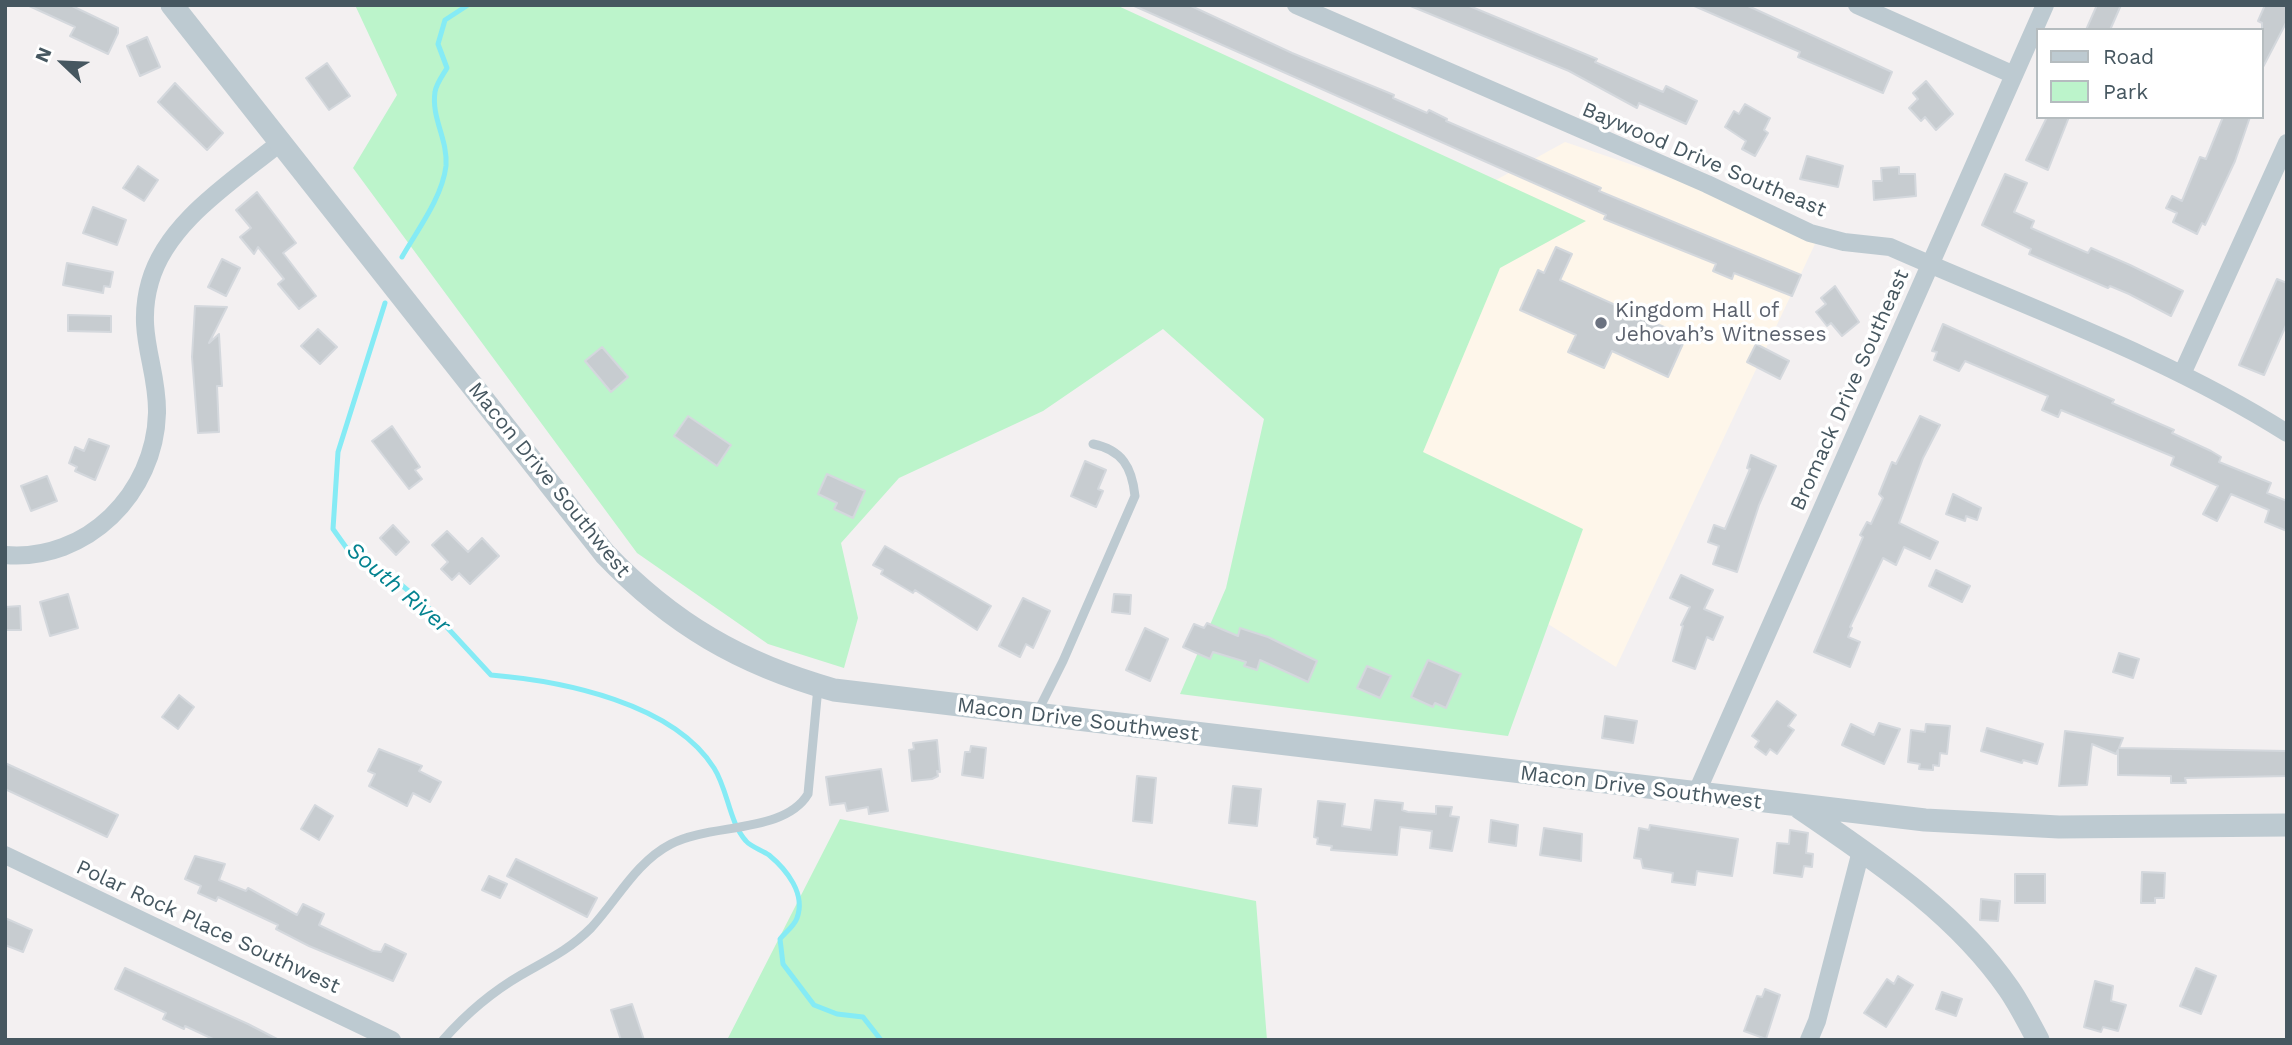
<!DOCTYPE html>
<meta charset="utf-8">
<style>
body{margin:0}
#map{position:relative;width:2292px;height:1045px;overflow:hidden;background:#f3f0f1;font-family:"Work Sans",sans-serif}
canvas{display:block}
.frame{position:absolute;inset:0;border:7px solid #465760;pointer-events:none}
.legend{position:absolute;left:2036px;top:28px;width:228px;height:91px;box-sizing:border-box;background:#fff;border:2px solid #b5bcbf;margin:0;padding:9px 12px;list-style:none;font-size:21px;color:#465760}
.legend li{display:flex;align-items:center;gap:14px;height:35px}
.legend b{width:35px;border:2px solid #b5bcbf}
.north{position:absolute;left:28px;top:28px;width:70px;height:70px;-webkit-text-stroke:5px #fff;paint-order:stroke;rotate:293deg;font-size:19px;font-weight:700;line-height:28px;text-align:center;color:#465760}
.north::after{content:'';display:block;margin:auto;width:24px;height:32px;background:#465760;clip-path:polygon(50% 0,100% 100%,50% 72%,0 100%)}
</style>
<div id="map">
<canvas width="2292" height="1045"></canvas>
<div class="frame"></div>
<ul class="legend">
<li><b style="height:9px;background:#bdcad1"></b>Road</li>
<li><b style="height:19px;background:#bcf4cb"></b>Park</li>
</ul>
<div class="north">N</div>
</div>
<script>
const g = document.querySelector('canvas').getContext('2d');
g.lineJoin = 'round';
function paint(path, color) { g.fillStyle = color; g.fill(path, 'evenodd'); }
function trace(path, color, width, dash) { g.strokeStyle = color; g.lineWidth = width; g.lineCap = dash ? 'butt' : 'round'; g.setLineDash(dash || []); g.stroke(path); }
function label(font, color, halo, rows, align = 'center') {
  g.font = font + ' "Work Sans",sans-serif'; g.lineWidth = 7; g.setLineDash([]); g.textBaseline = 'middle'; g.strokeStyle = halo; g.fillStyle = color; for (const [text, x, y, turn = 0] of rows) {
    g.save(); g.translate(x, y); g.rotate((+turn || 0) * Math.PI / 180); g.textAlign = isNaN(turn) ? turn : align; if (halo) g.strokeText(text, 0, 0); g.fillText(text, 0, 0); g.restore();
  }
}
const commercial = new Path2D(`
 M 1565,142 L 1822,229 L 1616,667 L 1360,505 L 1456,202 Z`);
const green = new Path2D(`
 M 355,5 L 1116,5 L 1586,221 L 1500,268 L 1423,452 L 1583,529 L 1508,736 L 1180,694 L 1226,588 L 1264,419 L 1163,329 L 1043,411 L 899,478 L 841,543 L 858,618 L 844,668 L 768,644 L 637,553 L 353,168 L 397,95 Z
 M 840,819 L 1256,901 L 1267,1040 L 727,1040 Z`);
const stream = new Path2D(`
 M 402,257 C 418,229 442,198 446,166 C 448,139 431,118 435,92 C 436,84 443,75 447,68 L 438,44 L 445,20 L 468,5
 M 385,303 L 338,452 L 333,529 L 348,550 L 392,577 L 431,610 L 491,675 C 563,681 673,703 714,768 C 728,790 729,822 746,841 C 751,847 762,850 769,855 C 787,870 806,894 797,918 C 795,925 785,933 780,939 L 783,964 L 814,1005 L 837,1014 L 863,1017 L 881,1040`);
const building = new Path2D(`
 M 27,5 L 70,5 L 118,28 L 118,33 L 108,54 L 70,36 L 75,27 Z
 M 1132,5 L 1189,5 L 1292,53 L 1394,95 L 1393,98 L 1427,113 L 1429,110 L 1447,119 L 1446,121 L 1601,188 L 1599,191 L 1801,275 L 1792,296 L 1734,273 L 1732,279 L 1713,271 L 1716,264 L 1604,219 L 1606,215 Z
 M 1408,5 L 1467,5 L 1597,59 L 1595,62 L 1663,92 L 1666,86 L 1697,101 L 1686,124 L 1639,103 L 1637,108 L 1569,71 Z
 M 1692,5 L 1746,5 L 1892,72 L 1883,93 L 1798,57 L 1800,52 Z
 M 2097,5 L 2121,5 L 2110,30 L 2086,30 Z
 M 2265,5 L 2287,5 L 2287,21 L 2262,69 L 2262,23 L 2258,21 Z
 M 147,37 L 160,67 L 140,76 L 127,46 Z
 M 327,63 L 350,96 L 329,110 L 306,78 Z
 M 1926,81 L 1953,114 L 1936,130 L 1925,117 L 1921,121 L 1909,108 L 1918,99 L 1913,93 Z
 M 175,83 L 223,133 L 207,150 L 158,102 Z
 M 1745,104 L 1770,118 L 1764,130 L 1768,133 L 1755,156 L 1742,149 L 1746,141 L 1725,127 L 1734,111 L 1739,114 Z
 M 2047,117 L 2069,117 L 2048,170 L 2026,160 Z
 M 2223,117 L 2250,117 L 2235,161 L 2205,225 L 2202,223 L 2197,234 L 2173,222 L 2177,213 L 2166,208 L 2172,196 L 2182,201 L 2200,157 L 2206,159 Z
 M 1807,156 L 1843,166 L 1838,187 L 1800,179 Z
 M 138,166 L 158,180 L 144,201 L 123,188 Z
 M 1899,167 L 1899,174 L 1915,174 L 1916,196 L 1874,200 L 1873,181 L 1882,181 L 1881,168 Z
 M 2005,174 L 2027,183 L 2014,212 L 2034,221 L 2031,228 L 2088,253 L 2091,248 L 2130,265 L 2183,291 L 2171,316 L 2129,294 L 2110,286 L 2108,288 L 2029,254 L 2031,249 L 1982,225 Z
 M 257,192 L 296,243 L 283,253 L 316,296 L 299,309 L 278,284 L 284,279 L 258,247 L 254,254 L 240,237 L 251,228 L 236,210 Z
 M 93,207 L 126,220 L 117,245 L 83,233 Z
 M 1556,247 L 1572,254 L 1560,280 L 1686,337 L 1668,377 L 1612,351 L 1604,368 L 1568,352 L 1576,335 L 1520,310 L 1538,270 L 1544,273 Z
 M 222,259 L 240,268 L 226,296 L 208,287 Z
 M 67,263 L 113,272 L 110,287 L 104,286 L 103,293 L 63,285 Z
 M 2277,279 L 2287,283 L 2287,323 L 2264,375 L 2239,365 Z
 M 1835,286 L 1859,322 L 1842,336 L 1831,323 L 1827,326 L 1816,312 L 1826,304 L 1821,298 Z
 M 195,306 L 227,307 L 209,343 L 219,334 L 222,386 L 217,386 L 219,432 L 198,433 L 192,357 Z
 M 68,315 L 111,316 L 111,332 L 68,331 Z
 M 1943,324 L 2114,400 L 2112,403 L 2174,430 L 2172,433 L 2211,451 L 2221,457 L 2219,462 L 2271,483 L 2267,493 L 2287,501 L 2287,531 L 2265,522 L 2269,510 L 2231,494 L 2217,521 L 2203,514 L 2218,486 L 2171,465 L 2174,457 L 2061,410 L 2058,417 L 2042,410 L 2048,396 L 1965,361 L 1959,371 L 1934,360 L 1937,352 L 1932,351 Z
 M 318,329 L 337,347 L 320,364 L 301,346 Z
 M 1756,344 L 1789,361 L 1780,379 L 1747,362 Z
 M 602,347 L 628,377 L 611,392 L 585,361 Z
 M 688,416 L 731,445 L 717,466 L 674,436 Z
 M 1920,416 L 1940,425 L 1923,458 L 1899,523 L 1938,542 L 1930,559 L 1904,547 L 1896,565 L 1883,558 L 1850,627 L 1852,628 L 1848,637 L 1860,642 L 1850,667 L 1814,652 L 1863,537 L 1860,535 L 1867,522 L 1871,524 L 1883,498 L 1879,494 L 1892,462 L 1896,464 Z
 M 392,426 L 420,467 L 415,470 L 422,479 L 409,489 L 372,441 Z
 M 89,439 L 109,446 L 95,480 L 75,471 L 77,467 L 69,463 L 75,447 L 84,451 Z
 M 1751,455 L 1776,466 L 1759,505 L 1737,572 L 1713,564 L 1719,546 L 1708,542 L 1714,525 L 1725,529 L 1750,469 L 1747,468 Z
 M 1085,461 L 1106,470 L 1098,489 L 1103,491 L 1096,507 L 1071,496 Z
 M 827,474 L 865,491 L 853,518 L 834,509 L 837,503 L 818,494 Z
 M 47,476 L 57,501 L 31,511 L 21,486 Z
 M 1953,494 L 1981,508 L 1977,520 L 1966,516 L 1965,521 L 1946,514 Z
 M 393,525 L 409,542 L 396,555 L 380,538 Z
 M 447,531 L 468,552 L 482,538 L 499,556 L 470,584 L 459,573 L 452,580 L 441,569 L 448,562 L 432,545 Z
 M 885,546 L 991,606 L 977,630 L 915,590 L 913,593 L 881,574 L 883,570 L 873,565 Z
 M 1936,570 L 1970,586 L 1962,602 L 1929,586 Z
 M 1681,575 L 1713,590 L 1704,609 L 1723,617 L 1713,640 L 1707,637 L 1695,669 L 1673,661 L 1683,626 L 1681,625 L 1690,607 L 1670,598 Z
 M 68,594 L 78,628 L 50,636 L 40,602 Z
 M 1114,594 L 1131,595 L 1130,614 L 1112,612 Z
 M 1023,598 L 1050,611 L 1033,648 L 1026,644 L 1020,657 L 999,646 Z
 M 20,606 L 21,630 L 5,630 L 5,607 Z
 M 1207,623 L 1238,636 L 1240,628 L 1268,637 L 1317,661 L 1308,682 L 1260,660 L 1257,670 L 1244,666 L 1246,662 L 1213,652 L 1210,659 L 1183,647 L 1194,624 L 1204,628 Z
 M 1145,628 L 1168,639 L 1150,681 L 1126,670 Z
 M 2119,653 L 2139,659 L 2133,678 L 2113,672 Z
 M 1428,660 L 1461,674 L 1446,708 L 1435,703 L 1433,707 L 1411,697 Z
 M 1367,666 L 1391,676 L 1380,698 L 1357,688 Z
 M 179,695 L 194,707 L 178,729 L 162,717 Z
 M 1777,701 L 1796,715 L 1788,726 L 1794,730 L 1777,754 L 1770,749 L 1766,755 L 1755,747 L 1759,741 L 1752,736 Z
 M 1605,716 L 1637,721 L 1633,743 L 1602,738 Z
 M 1879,723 L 1900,729 L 1884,764 L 1842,745 L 1851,724 L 1874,735 Z
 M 1926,724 L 1950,726 L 1947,754 L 1940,753 L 1939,766 L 1933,765 L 1933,770 L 1919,769 L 1920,764 L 1908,762 L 1911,730 L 1925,732 Z
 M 1987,728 L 2043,744 L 2037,764 L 2023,760 L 2022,763 L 1981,751 Z
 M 2065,731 L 2123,738 L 2119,748 L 2287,751 L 2287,776 L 2185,778 L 2186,783 L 2171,783 L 2171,776 L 2118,775 L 2118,750 L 2116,754 L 2092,744 L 2087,785 L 2059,786 Z
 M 937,740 L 940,772 L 937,771 L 938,776 L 932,779 L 912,781 L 909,750 L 914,749 L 913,743 Z
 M 971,746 L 986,748 L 983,778 L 962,775 L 965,752 L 970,752 Z
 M 379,749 L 422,766 L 419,771 L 441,782 L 430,802 L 413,793 L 407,806 L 369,786 L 375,774 L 368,771 Z
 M 5,763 L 118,815 L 107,837 L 5,789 Z
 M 881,769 L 888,811 L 869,814 L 868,807 L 847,811 L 845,803 L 830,805 L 826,777 Z
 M 1137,776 L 1156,778 L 1152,823 L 1133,821 Z
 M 1233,786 L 1261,789 L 1257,826 L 1229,823 Z
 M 1375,800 L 1403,803 L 1402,810 L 1408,812 L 1436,814 L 1436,806 L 1452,807 L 1450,816 L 1459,817 L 1452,851 L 1430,848 L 1432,831 L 1400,827 L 1397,855 L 1331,850 L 1332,846 L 1317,844 L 1318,838 L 1314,837 L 1318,801 L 1345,804 L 1342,826 L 1371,830 Z
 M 315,805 L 333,816 L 319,840 L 301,829 Z
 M 1491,820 L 1518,825 L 1516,846 L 1489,842 Z
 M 1650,825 L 1738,839 L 1732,876 L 1697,871 L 1695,885 L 1672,882 L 1673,873 L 1643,868 L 1641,859 L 1634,858 L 1639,828 L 1649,830 Z
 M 1544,828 L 1582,834 L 1581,861 L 1540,855 Z
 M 1790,830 L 1808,833 L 1806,853 L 1813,854 L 1812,867 L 1804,866 L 1802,877 L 1774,873 L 1777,843 L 1789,844 Z
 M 195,856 L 225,864 L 219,880 L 246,891 L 248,888 L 297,915 L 303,904 L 324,914 L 319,925 L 373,951 L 381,952 L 385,944 L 406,954 L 393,981 L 309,946 L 276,929 L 278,925 L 218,897 L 216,901 L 198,893 L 201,886 L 185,879 Z
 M 516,859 L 597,898 L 587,917 L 507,876 Z
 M 2142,872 L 2165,873 L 2164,898 L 2155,898 L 2155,903 L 2141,903 Z
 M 2015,874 L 2045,874 L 2045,903 L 2015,903 Z
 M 489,876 L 507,884 L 500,898 L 482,890 Z
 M 1981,899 L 2000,901 L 1998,921 L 1980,920 Z
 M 5,918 L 32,930 L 23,952 L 5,945 Z
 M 125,968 L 248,1024 L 279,1040 L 215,1040 L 185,1026 L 184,1029 L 163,1019 L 166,1013 L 115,989 Z
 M 2196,968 L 2216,976 L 2201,1014 L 2180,1006 Z
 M 1898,976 L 1913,985 L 1886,1027 L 1864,1013 L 1887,979 L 1894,984 Z
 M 2095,981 L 2113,986 L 2111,1001 L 2126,1005 L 2118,1031 L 2103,1027 L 2101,1032 L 2084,1027 Z
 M 1765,989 L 1780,995 L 1766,1039 L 1744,1031 L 1757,996 L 1762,997 Z
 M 1942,992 L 1962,999 L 1956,1016 L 1936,1009 Z
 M 632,1004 L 644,1040 L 621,1040 L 611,1010 Z`);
const service = new Path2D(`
 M 1037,713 L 1063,661 L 1135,496 C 1132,467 1122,450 1093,444
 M 443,1040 C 466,1014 490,993 521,975 C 547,960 569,950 591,928 C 617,900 636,862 671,844 C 710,823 784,834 808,794 L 818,687`);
const minor = new Path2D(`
 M 1296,5 L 1707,184 L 1810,233 L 1844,242 L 1890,247 C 2021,305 2166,356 2287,433
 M 1857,5 L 2014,75
 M 2182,374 L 2287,143
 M 5,555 C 87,562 155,493 157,413 C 158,366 135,334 150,282 C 167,221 235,180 282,141
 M 1696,794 L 2045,5
 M 5,855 L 392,1040
 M 1809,1040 L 1817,1021 L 1861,851`);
const tertiary = new Path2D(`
 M 172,5 L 605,554 C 672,624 741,664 834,690 L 1925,820 L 2059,827 L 2287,825
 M 1800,808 C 1876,860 1956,912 2009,989 C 2020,1005 2029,1023 2038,1040`);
const markers = [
 [1601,323,7,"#6b7280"]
];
const streetNames = [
 ["Baywood Drive Southeast",1704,160,23],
 ["Bromack Drive Southeast",1850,390,-66],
 ["Macon Drive Southwest",549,480,51],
 ["Macon Drive Southwest",1078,720,7],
 ["Macon Drive Southwest",1641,788,7],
 ["Polar Rock Place Southwest",208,927,25]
];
const worshipNames = [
 ["Kingdom Hall of",1615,311],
 ["Jehovah’s Witnesses",1615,335]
];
const waterNames = [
 ["South River",398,588,40]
];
paint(commercial, '#fef6ea');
paint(green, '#bcf4cb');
trace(stream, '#85ebf5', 5);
paint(building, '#c7ccd0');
trace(building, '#d4d8dd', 2);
trace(service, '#bdcad1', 9);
trace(minor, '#bdcad1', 18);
trace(tertiary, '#bdcad1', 23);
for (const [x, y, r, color] of markers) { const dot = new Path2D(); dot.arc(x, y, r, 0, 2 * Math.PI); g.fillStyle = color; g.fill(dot); trace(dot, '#fff', 2.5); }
label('21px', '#465760', '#fff', streetNames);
label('21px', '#5b616d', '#fff', worshipNames, 'left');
label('italic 23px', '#048390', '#fff', waterNames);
</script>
